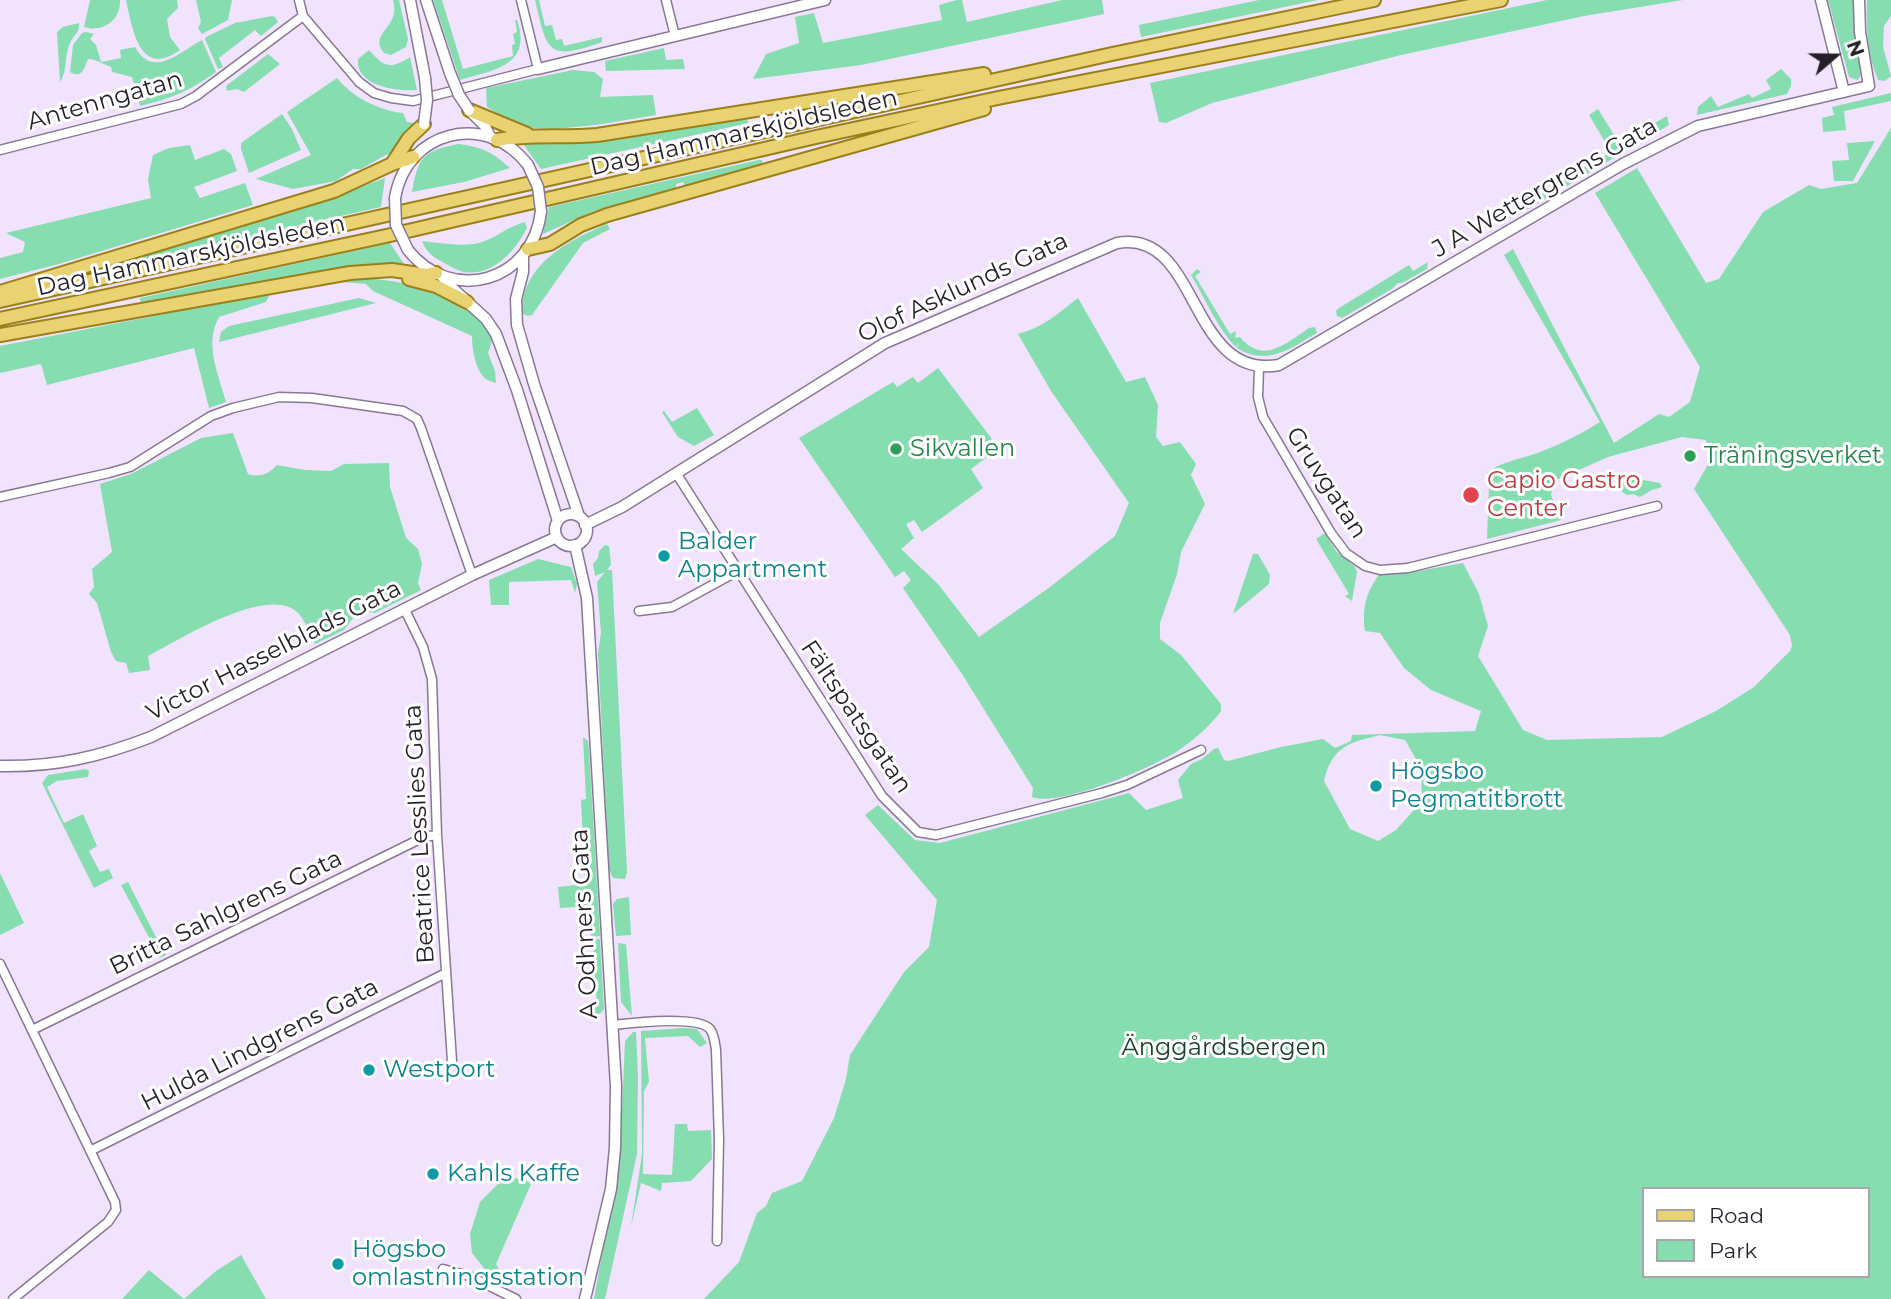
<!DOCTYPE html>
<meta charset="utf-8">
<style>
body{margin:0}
#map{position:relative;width:1891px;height:1299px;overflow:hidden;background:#f1e3fd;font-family:Montserrat,sans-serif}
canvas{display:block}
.legend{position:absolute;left:1642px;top:1187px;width:228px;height:91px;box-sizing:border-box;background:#fff;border:2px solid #a8a5aa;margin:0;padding:9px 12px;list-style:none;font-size:21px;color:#251f2a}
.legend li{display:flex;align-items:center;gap:14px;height:35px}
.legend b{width:35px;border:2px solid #a8a5aa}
.north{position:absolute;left:1800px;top:21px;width:70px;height:70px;-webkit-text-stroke:5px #fff;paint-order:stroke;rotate:70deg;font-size:19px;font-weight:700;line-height:28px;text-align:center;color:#251f2a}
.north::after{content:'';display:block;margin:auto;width:24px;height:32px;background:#251f2a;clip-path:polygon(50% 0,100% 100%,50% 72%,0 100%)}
</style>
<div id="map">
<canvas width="1891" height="1299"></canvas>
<ul class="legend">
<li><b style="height:9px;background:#e9d271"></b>Road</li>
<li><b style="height:19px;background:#85ddb0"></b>Park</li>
</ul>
<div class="north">N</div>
</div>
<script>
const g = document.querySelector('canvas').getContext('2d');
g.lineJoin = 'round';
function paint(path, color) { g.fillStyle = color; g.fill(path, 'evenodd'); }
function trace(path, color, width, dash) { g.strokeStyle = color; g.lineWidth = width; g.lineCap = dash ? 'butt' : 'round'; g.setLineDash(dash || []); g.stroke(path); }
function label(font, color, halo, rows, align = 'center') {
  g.font = font + ' Montserrat,sans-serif'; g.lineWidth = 6; g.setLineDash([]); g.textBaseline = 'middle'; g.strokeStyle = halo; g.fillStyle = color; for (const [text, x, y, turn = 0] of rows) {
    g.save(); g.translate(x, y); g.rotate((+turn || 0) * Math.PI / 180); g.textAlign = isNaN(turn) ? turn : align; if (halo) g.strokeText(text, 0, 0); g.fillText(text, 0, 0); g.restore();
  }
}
const green = new Path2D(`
 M 90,0 L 120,0 C 121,20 103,33 84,27 Z
 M 126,0 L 177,0 L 178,8 L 167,19 L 170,37 L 180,50 C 139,80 132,27 126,0 Z
 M 196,0 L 232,0 L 228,20 L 202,34 L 198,28 L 201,22 Z
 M 393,0 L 399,0 L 408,39 L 406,47 L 391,55 L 384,53 C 368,32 401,29 393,0 Z
 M 433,0 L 442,0 L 463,69 L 513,56 L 512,45 L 515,44 L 513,34 L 517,32 L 515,20 L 517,20 C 533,66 493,70 460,80 Z
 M 535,0 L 539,0 L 545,26 L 552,25 L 556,40 L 562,39 L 564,46 L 602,37 L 602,42 C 547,62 547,51 535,0 Z
 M 957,0 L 962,0 L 967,22 L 1062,0 L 1102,0 L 1104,14 L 861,65 L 753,79 L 766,54 L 799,43 L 795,17 L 814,13 L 823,43 L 942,20 L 939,5 Z
 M 1259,0 L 1318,0 L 1141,37 L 1139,25 Z
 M 1547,0 L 1683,0 L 1584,16 L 1401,55 L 1212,103 L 1166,123 L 1159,122 L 1150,83 Z
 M 1828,0 L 1855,0 L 1855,38 L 1861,74 L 1858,80 L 1849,77 Z
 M 1867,0 L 1891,0 L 1891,16 L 1884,26 L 1883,47 L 1891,76 L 1885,81 L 1878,80 C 1867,54 1866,28 1867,0 Z
 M 272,16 L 275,17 L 278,22 L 261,36 L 255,30 L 219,58 L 223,67 L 218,69 L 205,39 L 206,37 L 235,23 Z
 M 79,23 C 80,33 74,34 70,43 C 64,56 68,70 60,82 L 57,32 L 63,27 Z
 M 86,32 L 94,34 L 90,39 L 96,45 L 101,62 L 121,58 L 120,50 L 135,47 C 153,80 181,51 202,40 L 216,72 C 187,92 173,98 140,106 L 132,77 L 112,72 L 111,67 C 103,64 96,59 88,59 C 84,68 83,79 70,72 L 73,45 L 82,33 Z
 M 664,48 L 666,60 L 683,59 L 685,69 L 606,71 L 605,61 Z
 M 369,50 C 384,67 390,70 410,57 L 417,90 C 398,92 355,86 358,59 Z
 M 268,54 L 280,64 L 244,92 L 237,89 L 227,91 L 226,86 Z
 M 1781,69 L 1791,79 L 1791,86 L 1787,94 L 1697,115 L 1698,107 L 1711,96 L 1718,107 L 1749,94 L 1752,98 L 1771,89 L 1766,80 Z
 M 573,70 L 594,72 L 603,79 L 600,97 L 653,95 L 656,115 L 596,125 L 554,129 L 520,127 L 487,107 L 486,88 Z
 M 337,78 C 352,97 380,111 403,113 L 407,122 L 415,123 L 412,132 L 393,151 L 361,169 L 353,169 L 336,181 L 293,189 L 256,179 L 311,155 L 287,112 Z
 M 1891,93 L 1891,101 L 1844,111 L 1846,130 L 1823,132 L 1822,118 L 1834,115 L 1832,107 Z
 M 1598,109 L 1619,143 L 1667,116 L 1669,125 L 1530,208 L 1510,218 L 1506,213 L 1611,152 L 1589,115 Z
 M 282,114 L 292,129 L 301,150 L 249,173 L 241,149 L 241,143 Z
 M 745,117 L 749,123 L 541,169 L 523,144 L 583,143 Z
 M 1891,128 L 1891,1299 L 704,1299 L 739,1262 L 757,1213 L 766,1206 L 772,1193 L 802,1181 L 834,1118 L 846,1079 L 850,1055 L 904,972 L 929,947 L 937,900 L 865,815 L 878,805 L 915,840 L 940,843 L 1129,793 L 1146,810 L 1183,798 L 1178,780 L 1191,764 L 1202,759 L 1214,749 L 1218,748 L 1224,760 L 1228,761 L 1281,747 L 1323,739 L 1335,748 L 1351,741 L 1352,735 L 1475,731 L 1481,711 L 1431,690 L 1404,668 L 1380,633 L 1365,631 C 1362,606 1366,594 1379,574 L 1418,571 L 1463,563 L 1479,594 L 1488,626 L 1478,656 L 1523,730 L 1547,740 L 1662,737 L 1716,711 L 1754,687 L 1790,651 L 1792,646 L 1790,635 L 1694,489 L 1711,459 L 1706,440 L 1682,437 L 1608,457 L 1554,481 L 1551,495 L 1561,520 L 1487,539 L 1489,484 L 1487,472 C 1503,461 1522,459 1540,452 C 1561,444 1581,434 1600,422 L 1504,255 L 1513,249 L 1614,443 L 1659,414 L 1669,417 L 1690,402 L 1700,367 L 1595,193 L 1637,168 L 1706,283 L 1719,279 L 1763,212 L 1809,185 L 1821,189 L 1857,183 ZM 1380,735 L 1405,740 L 1421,768 L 1422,801 L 1396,830 L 1378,841 L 1350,829 L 1324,781 C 1332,747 1348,743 1380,735 ZM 1644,1189 L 1868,1189 L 1868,1276 L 1644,1276 Z
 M 1875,141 L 1853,181 L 1834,181 L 1832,161 L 1849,160 L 1847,143 Z
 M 458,144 C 482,147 491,151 510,168 L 464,182 L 412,192 C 418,157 423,151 458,144 Z
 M 190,145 L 195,160 L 224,149 L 231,154 L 237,171 L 194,187 L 200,198 L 245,183 L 253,205 L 59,264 L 0,279 L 0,258 L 23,252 L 25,242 L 6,233 L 151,198 L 148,179 L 153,155 L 169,148 Z
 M 759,160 L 762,160 L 763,165 L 685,186 L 683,182 L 676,184 L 676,189 L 594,211 L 543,234 L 549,207 Z
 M 385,178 L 381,207 L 135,262 L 133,255 L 312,205 Z
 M 525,222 L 527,228 C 516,250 493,277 464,272 C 458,271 450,266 444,263 C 433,257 426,252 422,241 C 440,243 461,247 479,243 C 495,239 508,226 525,222 Z
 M 607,224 L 610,229 L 583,243 L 532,315 L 527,316 L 522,313 C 521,264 570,240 607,224 Z
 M 390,243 L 404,264 L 347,268 L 141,305 L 140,298 Z
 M 1428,262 L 1427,269 L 1402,283 L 1398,283 L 1392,289 L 1342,318 L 1337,316 L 1336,311 L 1339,308 L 1409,265 L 1413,271 Z
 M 1197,269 L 1201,272 L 1195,276 L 1230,334 L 1236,331 L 1235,338 L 1240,337 C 1263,365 1285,344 1309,328 L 1315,327 L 1317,333 C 1291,348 1267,367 1237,348 L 1239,342 L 1236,347 C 1217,328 1205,298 1191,275 Z
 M 363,278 C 412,281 465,294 493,338 L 488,353 L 495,371 L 496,383 C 493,382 489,381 486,379 C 475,370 472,348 472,336 L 373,291 L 366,284 L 343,282 Z
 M 267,294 L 269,296 L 266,302 L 219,317 C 204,344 218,373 226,402 L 209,408 L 194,348 L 47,385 L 41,364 L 0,373 L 0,346 Z
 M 359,298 L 376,303 L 219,342 L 221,332 L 229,326 Z
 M 1078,298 L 1126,382 L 1145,377 L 1158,405 L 1156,437 L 1163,446 L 1180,442 L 1196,464 L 1191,475 L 1205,504 L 1181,552 L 1177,574 L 1160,623 L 1160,639 L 1181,655 L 1221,704 L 1221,711 C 1211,725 1196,738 1182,748 C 1158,766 1058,808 1032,797 L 1033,788 L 962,674 L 903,588 L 911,580 L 904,571 L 895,577 L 799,438 L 893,382 L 897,387 L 913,377 L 918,383 L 938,368 L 992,439 L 988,443 L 994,452 L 971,469 L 983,488 L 922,532 L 914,520 L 906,524 L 914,538 L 901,549 L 938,584 L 979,637 L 1050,587 L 1115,536 L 1129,503 L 1051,391 L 1018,334 C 1042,328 1059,313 1078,298 Z
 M 697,408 L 714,435 L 694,446 L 678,437 L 662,412 L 664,411 L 672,422 Z
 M 233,433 L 248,474 C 260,478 269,474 277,465 L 305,470 L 331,471 L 344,464 L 389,463 L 390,487 L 406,538 L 418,549 L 422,564 L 418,583 L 421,590 L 375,613 L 363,611 L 357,613 L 344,630 L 315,644 C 311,635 306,623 300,615 C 271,581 180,640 148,656 L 150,670 L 129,673 L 126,663 L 116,661 L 111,652 L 97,603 L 89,594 L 94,587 L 92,569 L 112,552 L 100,484 L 131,474 L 201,438 Z
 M 1637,479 L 1660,483 L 1662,487 L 1652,490 L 1640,497 L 1633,494 L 1627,495 L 1615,487 L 1617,483 Z
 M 1325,533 L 1336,551 L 1355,567 L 1357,572 L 1352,601 L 1345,596 L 1349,594 L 1316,539 Z
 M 605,545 L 609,546 L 611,565 L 607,570 L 612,570 L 627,872 L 625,879 L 613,878 L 609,870 L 598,653 L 601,633 L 597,582 L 605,572 L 595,576 L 593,564 L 598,558 L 599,551 Z
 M 1253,554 L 1258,554 L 1270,575 L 1269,584 L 1233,614 Z
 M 538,559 L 571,567 L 577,584 L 575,593 L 571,580 L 509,582 L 509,605 L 491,605 L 489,580 Z
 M 583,737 L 588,741 L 589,750 L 600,936 L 591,937 L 589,906 L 560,908 L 558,887 L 585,884 L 581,800 L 586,799 Z
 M 86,769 L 89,771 L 88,777 L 57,781 L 47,787 L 64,823 L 83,814 L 97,846 L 89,851 L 100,872 L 109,869 L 113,878 L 94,888 L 42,783 L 48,775 Z
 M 0,873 L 24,923 L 0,935 Z
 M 128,882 L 161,947 L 163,947 L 166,953 L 166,955 L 160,958 L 121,885 Z
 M 629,897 L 631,935 L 616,936 L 613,904 L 617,899 Z
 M 600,939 L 604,1009 L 601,1013 L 595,1015 L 590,1008 L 597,1007 L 595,978 L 588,977 L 595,975 L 593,940 Z
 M 618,943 L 626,944 L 632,1016 L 621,1002 Z
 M 684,1028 L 697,1029 L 707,1043 L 700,1047 L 688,1036 L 645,1038 L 649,1082 L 644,1091 L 643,1174 L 672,1175 L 675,1124 L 687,1124 L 688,1131 L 711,1130 L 712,1159 L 691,1181 L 662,1183 L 661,1191 L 641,1183 L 631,1227 L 642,1154 L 641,1031 Z
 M 633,1032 L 636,1032 L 638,1077 L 637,1154 L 605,1299 L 594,1299 L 620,1155 L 625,1041 Z
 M 523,1178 L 531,1184 L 496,1264 L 505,1282 L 494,1281 L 472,1253 L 470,1234 L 480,1202 L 503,1179 Z
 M 241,1255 L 266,1299 L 184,1299 L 216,1271 Z
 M 149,1270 L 184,1299 L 122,1299 Z`);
const minor = new Path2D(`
 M 299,0 L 303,16 L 359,82 L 374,93 L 391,98 L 413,101 L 538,69 L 521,0
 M 666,0 L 675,36
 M 0,150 L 181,104 L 196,96 L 303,16
 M 1259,367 L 1258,397 L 1263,417 L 1331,533 L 1346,553 L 1365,566 L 1380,570 L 1408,568 L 1657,506
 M 676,473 L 882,796 L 918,832 L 936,835 L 1102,793 L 1127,785 L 1201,750
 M 0,497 L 109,473 L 130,467 L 211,416 L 233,408 L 279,397 L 312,398 L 403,411 L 417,419 L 421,428 L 472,575
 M 405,610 L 423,647 L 432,679 L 437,835 L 452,1061
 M 639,611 L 672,607 L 738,571
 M 0,964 L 115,1202 L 116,1210 L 108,1222 L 13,1299
 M 612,1025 C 631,1023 698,1015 710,1029 C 714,1034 715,1043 716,1050 L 719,1140 L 717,1241
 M 32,1030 L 424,837 L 437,835
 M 90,1151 L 446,973
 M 443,1269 L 469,1276 L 516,1299`);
const tertiary = new Path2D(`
 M 410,0 L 425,78
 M 426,0 L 450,73
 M 1821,0 L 1844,92
 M 538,69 L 825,0
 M 472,113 L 485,126 L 490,137
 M 395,198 C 406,131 486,110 528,165
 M 408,250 C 452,305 533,282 541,211
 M 523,255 L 523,272 L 516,299 L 517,325 L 534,384 L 579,516
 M 442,276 L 451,287 L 486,319 L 496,334 L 517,390 L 558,521
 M555 530a16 16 0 1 1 32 0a16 16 0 1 1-32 0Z
 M 585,525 L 622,507 L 885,343 L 1117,243 C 1200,228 1188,381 1279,365 L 1623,164 L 1698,126 L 1869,86 L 1860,32 L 1859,0
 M 575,545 L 587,598 L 616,1086 L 615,1148 L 611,1189 L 585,1299
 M 0,766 C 56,767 99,757 151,737 L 472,575 L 557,537`);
const primary = new Path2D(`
 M 469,110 L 527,134
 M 497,140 C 528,134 564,138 597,135 L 984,74
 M 392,164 L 409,138 L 424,124
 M 528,249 L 550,244 L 581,225 L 607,215 L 984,109
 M 409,279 L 436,286 L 467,302
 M 0,292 L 334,191 L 392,164 L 413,157
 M 0,301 L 1112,54 L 1374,0
 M 0,319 L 386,236 L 816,137 L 998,98 L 1501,0
 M 0,335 L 350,273 L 392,270 L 426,275 L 436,273`);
const tertiaryBridge = new Path2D(`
 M 450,73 L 459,95 L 469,110
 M 424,124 L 427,100 L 425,78
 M 528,165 L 538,187 L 541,211
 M 395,198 L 396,225 L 408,250`);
const markers = [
 [896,449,7,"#2e9e5b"],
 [1690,456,7,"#2e9e5b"],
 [1471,495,9,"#e0444e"],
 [664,556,7,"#0f9aa8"],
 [1376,786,7,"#0f9aa8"],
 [369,1070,7,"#0f9aa8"],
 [433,1174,7,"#0f9aa8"],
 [338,1264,7,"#0f9aa8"]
];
const streetNames = [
 ["Antenngatan",105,101,-16],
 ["Dag Hammarskjöldsleden",744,133,-13],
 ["J A Wettergrens Gata",1545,188,-30],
 ["Dag Hammarskjöldsleden",191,256,-12],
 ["Olof Asklunds Gata",963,288,-25],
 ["Gruvgatan",1326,483,57],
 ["Victor Hasselblads Gata",274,651,-27],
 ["Fältspatsgatan",856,717,56],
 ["Beatrice Lesslies Gata",420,834,-93],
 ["Britta Sahlgrens Gata",226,913,-26],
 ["A Odhners Gata",585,924,-93],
 ["Hulda Lindgrens Gata",260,1045,-27]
];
const leisureNames = [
 ["Sikvallen",910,449],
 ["Träningsverket",1704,456]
];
const healthNames = [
 ["Capio Gastro",1487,481],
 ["Center",1487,509]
];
const cultureNames = [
 ["Balder",678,542],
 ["Appartment",678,570],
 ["Högsbo",1390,772],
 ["Pegmatitbrott",1390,800],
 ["Westport",383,1070],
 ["Kahls Kaffe",447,1174],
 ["Högsbo",352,1250],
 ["omlastningsstation",352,1278]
];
const parkNames = [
 ["Änggårdsbergen",1224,1048]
];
paint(green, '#85ddb0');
trace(minor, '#887895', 11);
trace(tertiary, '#887895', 13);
trace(primary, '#9b801a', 16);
trace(minor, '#fff', 8);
trace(tertiary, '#fff', 10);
trace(primary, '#e9d271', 12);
trace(tertiaryBridge, '#887895', 13, []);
trace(tertiaryBridge, '#fff', 10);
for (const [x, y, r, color] of markers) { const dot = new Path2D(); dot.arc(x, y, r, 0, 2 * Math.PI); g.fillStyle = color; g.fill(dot); trace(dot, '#fff', 2.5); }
label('24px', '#251f2a', '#fff', streetNames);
label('24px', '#27864d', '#fff', leisureNames, 'left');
label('24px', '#be3a42', '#fff', healthNames, 'left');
label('24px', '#0d838f', '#fff', cultureNames, 'left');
label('24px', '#1a412f', '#fff', parkNames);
</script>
